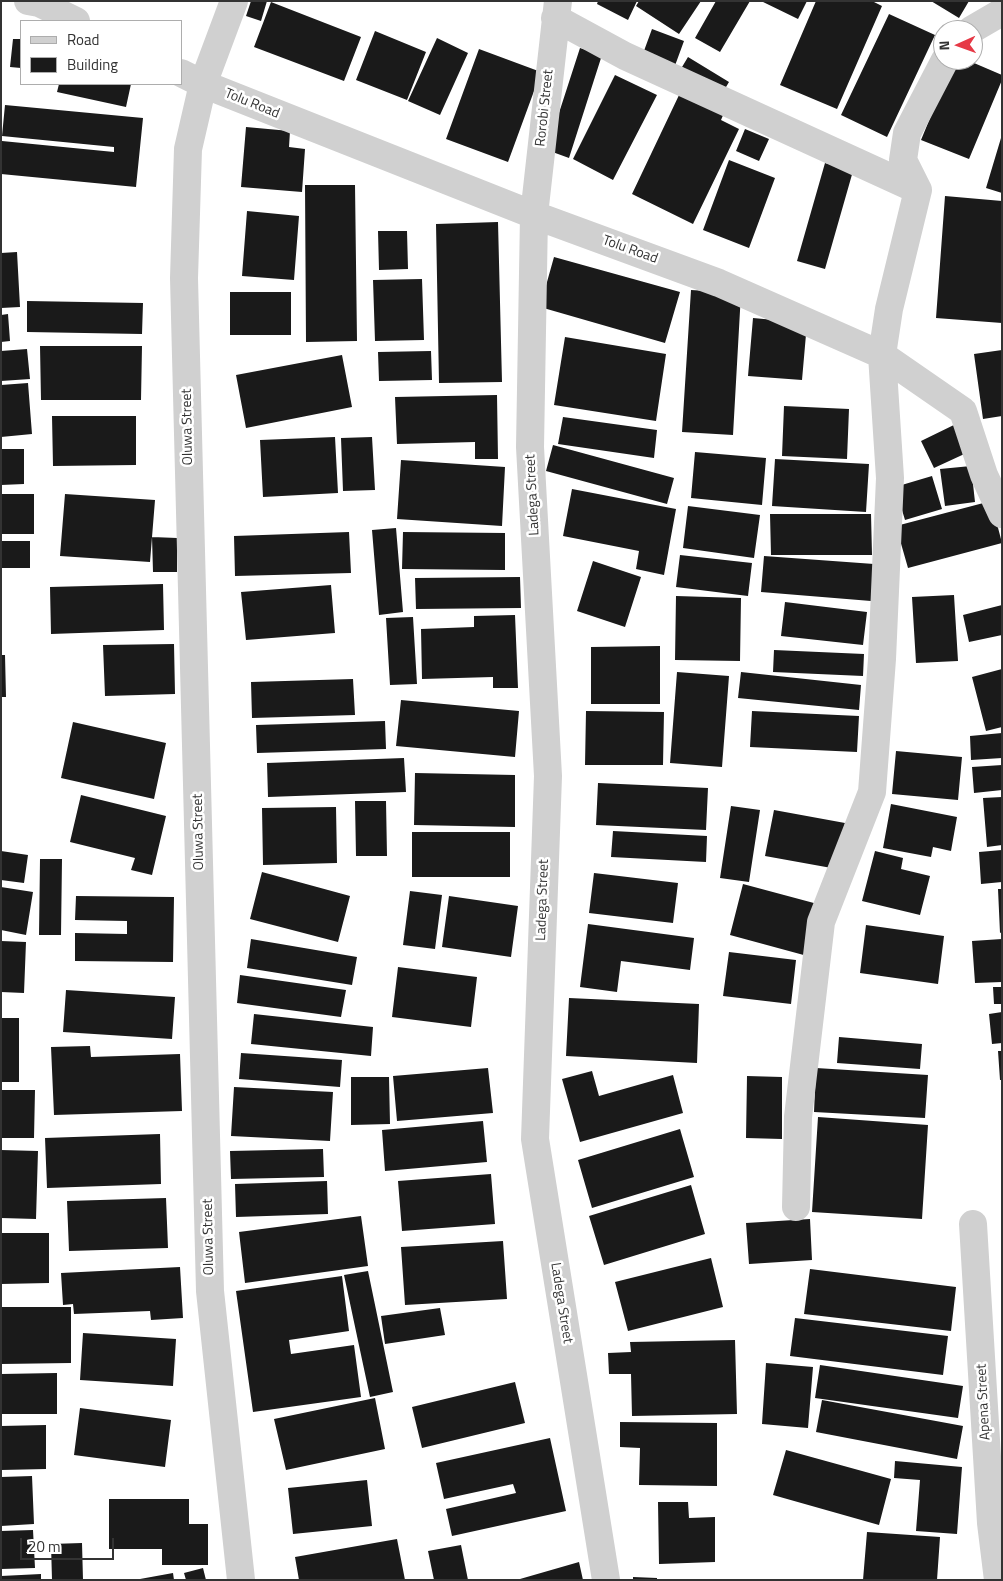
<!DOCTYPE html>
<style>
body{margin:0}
#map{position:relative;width:1003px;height:1581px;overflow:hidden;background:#fff;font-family:"Titillium Web",sans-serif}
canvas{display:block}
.frame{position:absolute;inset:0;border:2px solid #333;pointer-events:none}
.legend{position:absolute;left:20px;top:20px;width:162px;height:65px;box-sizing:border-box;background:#fff;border:1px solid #adadad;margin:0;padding:6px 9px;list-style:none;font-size:15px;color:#333}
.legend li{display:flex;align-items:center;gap:10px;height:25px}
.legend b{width:25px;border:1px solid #adadad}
.north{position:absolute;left:933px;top:20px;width:50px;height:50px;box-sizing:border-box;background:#fff;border:1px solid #adadad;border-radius:50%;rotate:268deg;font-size:14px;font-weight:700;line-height:20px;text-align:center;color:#333}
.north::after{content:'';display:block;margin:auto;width:18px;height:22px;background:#e63946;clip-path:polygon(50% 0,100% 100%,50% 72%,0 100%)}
.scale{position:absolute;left:20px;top:1538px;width:94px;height:22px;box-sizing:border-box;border:2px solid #333;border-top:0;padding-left:6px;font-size:15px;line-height:18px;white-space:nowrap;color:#333;-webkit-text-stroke:4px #fff;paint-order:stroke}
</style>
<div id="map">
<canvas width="1003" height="1581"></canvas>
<div class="frame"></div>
<ul class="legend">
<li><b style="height:6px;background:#d0d0d0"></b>Road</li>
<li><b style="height:14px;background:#1a1a1a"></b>Building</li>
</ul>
<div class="north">N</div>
<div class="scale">20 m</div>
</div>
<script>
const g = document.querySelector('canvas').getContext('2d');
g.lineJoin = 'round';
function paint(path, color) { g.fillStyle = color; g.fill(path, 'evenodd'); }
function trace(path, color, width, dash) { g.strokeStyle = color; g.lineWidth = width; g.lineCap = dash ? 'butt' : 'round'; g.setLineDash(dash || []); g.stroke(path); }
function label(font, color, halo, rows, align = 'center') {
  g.font = font + ' "Titillium Web",sans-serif'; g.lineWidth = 5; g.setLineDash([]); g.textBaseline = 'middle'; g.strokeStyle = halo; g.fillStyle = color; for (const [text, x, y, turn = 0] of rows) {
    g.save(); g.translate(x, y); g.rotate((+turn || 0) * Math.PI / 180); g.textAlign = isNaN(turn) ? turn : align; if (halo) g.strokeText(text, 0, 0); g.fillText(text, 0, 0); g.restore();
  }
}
const building = new Path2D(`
 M 251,1 L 267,1 L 261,21 L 246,16 Z
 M 598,1 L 637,1 L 628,20 L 597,4 Z
 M 639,1 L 701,1 L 679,34 L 636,6 Z
 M 716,1 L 750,1 L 720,52 L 695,38 Z
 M 761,1 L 807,1 L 798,19 Z
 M 816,1 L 872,1 L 882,6 L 837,109 L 780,85 Z
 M 931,1 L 969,1 L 959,18 Z
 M 271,2 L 361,37 L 344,81 L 254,47 Z
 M 889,14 L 935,35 L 887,137 L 841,115 Z
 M 652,29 L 684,41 L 673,71 L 641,59 Z
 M 375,31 L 426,52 L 407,100 L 356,80 Z
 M 437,38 L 468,53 L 440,115 L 408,101 Z
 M 13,39 L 21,39 L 21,68 L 10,67 Z
 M 580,48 L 602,55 L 569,158 L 547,150 Z
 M 479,49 L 541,72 L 508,162 L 446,139 Z
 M 688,57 L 729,82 L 723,92 L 682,67 Z
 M 954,60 L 967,60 L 1002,75 L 1002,80 L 969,159 L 921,140 Z
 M 615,75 L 657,95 L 613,180 L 573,159 Z
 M 59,84 L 131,84 L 126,107 L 57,92 Z
 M 680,93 L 724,113 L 721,120 L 739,129 L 693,224 L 632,194 Z
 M 5,105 L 143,118 L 136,187 L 1,174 L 2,141 L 114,152 L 114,147 L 2,136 Z
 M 246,127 L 290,131 L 289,147 L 305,149 L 302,192 L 241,187 Z
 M 745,129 L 769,139 L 759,161 L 736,151 Z
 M 1001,138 L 1002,138 L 1002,193 L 986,188 Z
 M 729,160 L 775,178 L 749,248 L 703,230 Z
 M 825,163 L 853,171 L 825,269 L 797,261 Z
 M 305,185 L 355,185 L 357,341 L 306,342 Z
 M 945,196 L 1002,201 L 1002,323 L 936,318 Z
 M 247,211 L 299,216 L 294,280 L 242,276 Z
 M 498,222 L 502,382 L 439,383 L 436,224 Z
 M 378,231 L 407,231 L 408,269 L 379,270 Z
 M 17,252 L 20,307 L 1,308 L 1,253 Z
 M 554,257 L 680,292 L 665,343 L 540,307 Z
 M 422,279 L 424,340 L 375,341 L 373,280 Z
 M 691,290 L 741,293 L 733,435 L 682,432 Z
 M 230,292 L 291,292 L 291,335 L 230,335 Z
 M 27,301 L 143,303 L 142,334 L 27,332 Z
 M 8,314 L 10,341 L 1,342 L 1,315 Z
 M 753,318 L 807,323 L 802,380 L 748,376 Z
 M 565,337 L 666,354 L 656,421 L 554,405 Z
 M 40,346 L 142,346 L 141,400 L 41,400 Z
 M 27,349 L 30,379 L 1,381 L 1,351 Z
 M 1002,350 L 1002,416 L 983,419 L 974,354 Z
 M 431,351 L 432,380 L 379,381 L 378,352 Z
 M 342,355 L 352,407 L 246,428 L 236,375 Z
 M 28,383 L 32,434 L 1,437 L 1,385 Z
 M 497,395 L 498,459 L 475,459 L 475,442 L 397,444 L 395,397 Z
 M 784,406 L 849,409 L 847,459 L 782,456 Z
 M 52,416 L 136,416 L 136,465 L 53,466 Z
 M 563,417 L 657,430 L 654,458 L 558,444 Z
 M 960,422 L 973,450 L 934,468 L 921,441 Z
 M 335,437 L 338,493 L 263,497 L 260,440 Z
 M 372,437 L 375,490 L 343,491 L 341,438 Z
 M 553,445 L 674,478 L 667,504 L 546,471 Z
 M 1,449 L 24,449 L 24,484 L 1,485 Z
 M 695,452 L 766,458 L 762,505 L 691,498 Z
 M 775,459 L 869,464 L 866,512 L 772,506 Z
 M 401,460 L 505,467 L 502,526 L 397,519 Z
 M 971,466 L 975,502 L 945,506 L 940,469 Z
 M 932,476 L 942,509 L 905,520 L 895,487 Z
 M 572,489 L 676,509 L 664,575 L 636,569 L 639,551 L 563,536 Z
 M 1,494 L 34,494 L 34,534 L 1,534 Z
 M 65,494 L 155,500 L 150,562 L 60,556 Z
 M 991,501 L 1002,543 L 908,568 L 896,526 Z
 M 688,506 L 760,515 L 754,558 L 683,548 Z
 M 770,514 L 871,514 L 872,555 L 771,555 Z
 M 396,528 L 403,612 L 379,615 L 372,530 Z
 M 349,532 L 351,573 L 235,576 L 234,536 Z
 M 403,532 L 505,533 L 505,570 L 402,569 Z
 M 152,537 L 177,538 L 177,572 L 153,572 Z
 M 1,541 L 30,541 L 30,568 L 1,568 Z
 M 680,555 L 752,563 L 748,596 L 676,587 Z
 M 764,556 L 874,564 L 871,601 L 761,592 Z
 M 593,561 L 641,577 L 625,627 L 577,611 Z
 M 520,577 L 521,608 L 416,609 L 415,578 Z
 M 163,584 L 164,630 L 51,634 L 50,587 Z
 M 331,585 L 335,633 L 246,640 L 241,592 Z
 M 954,595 L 958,661 L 916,663 L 912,597 Z
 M 676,596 L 741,598 L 740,661 L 675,660 Z
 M 785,602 L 867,612 L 863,645 L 781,636 Z
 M 1002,605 L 1002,635 L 969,642 L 963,615 Z
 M 515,615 L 518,688 L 493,688 L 493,677 L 422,679 L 421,629 L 474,627 L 474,616 Z
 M 413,617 L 417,684 L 390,685 L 386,618 Z
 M 174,644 L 175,694 L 105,696 L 103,645 Z
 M 660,646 L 660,704 L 591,704 L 591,647 Z
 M 774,650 L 864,654 L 863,676 L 773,672 Z
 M 1,655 L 5,655 L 6,697 L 1,697 Z
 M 1002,669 L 1002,727 L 986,731 L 972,677 Z
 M 677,672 L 729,676 L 722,767 L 670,763 Z
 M 741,672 L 861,685 L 859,710 L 738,698 Z
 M 353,679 L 355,715 L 252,718 L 251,682 Z
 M 401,700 L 519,711 L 515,757 L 396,746 Z
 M 586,711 L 664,712 L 663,765 L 585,765 Z
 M 752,711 L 859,716 L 857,752 L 750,747 Z
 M 385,721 L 386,749 L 257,753 L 256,725 Z
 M 73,722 L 166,743 L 154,799 L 61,778 Z
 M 1002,733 L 1002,758 L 971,760 L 970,736 Z
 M 896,751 L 962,757 L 958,800 L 892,794 Z
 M 404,758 L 406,792 L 268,797 L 267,763 Z
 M 1002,765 L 1002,790 L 974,793 L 972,767 Z
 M 415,773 L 515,775 L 515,827 L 414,825 Z
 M 598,783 L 708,788 L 706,830 L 596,825 Z
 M 81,795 L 166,816 L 152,875 L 131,870 L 135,858 L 70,842 Z
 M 1002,797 L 1002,845 L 987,847 L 983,798 Z
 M 355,801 L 386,801 L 387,856 L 356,856 Z
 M 891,804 L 957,817 L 951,851 L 933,847 L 931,857 L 883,848 Z
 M 731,806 L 760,810 L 749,882 L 720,878 Z
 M 336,807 L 337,863 L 263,865 L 262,808 Z
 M 774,810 L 845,823 L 837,869 L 765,856 Z
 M 613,831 L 707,836 L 706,862 L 611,857 Z
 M 412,832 L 510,832 L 510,877 L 412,877 Z
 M 1002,850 L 1002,882 L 981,884 L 979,852 Z
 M 1,851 L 28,855 L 24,883 L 1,880 Z
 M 875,851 L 903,858 L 901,869 L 930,876 L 920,915 L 862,901 Z
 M 40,859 L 62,859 L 61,935 L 39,935 Z
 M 262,872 L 350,896 L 338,942 L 250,919 Z
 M 594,873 L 678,883 L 673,923 L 589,913 Z
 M 743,884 L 825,906 L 811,957 L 730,935 Z
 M 1,887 L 33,892 L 26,935 L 1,930 Z
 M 998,889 L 1002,889 L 1002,932 L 1000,933 Z
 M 410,891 L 442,895 L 435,949 L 403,945 Z
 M 76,896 L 174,897 L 173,962 L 75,961 L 75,933 L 127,934 L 127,921 L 75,920 Z
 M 449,896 L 518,906 L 511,957 L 442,947 Z
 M 588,924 L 694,938 L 690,970 L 621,961 L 617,992 L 580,987 Z
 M 866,925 L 944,936 L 938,984 L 860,973 Z
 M 251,939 L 357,957 L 352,985 L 247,968 Z
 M 1002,939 L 1002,982 L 975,983 L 972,941 Z
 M 1,941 L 26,942 L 24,993 L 1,992 Z
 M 729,952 L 796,960 L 791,1004 L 723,996 Z
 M 398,967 L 477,977 L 471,1027 L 392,1017 Z
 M 240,975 L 346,990 L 341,1017 L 237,1003 Z
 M 993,987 L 1002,987 L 1002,1004 L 994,1004 Z
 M 66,990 L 175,997 L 172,1039 L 63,1032 Z
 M 569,998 L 699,1004 L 697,1063 L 566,1056 Z
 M 1002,1012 L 1002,1043 L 992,1044 L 989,1014 Z
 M 254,1014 L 373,1027 L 371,1056 L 251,1044 Z
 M 1,1018 L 19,1018 L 19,1082 L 1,1082 Z
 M 839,1037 L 922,1044 L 920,1069 L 837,1063 Z
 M 90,1046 L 91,1057 L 180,1054 L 182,1111 L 54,1115 L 51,1047 Z
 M 998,1051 L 1002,1051 L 1002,1080 L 1000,1080 Z
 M 241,1053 L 342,1060 L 340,1087 L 239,1079 Z
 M 488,1068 L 493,1113 L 397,1121 L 393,1076 Z
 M 816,1068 L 928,1075 L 925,1118 L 814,1112 Z
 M 592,1071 L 599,1096 L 673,1075 L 683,1113 L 580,1142 L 562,1079 Z
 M 747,1076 L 782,1077 L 782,1139 L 746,1138 Z
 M 351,1077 L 389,1077 L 390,1124 L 351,1125 Z
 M 234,1087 L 333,1092 L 330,1141 L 231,1136 Z
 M 1,1090 L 35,1090 L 34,1138 L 1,1138 Z
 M 818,1117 L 928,1125 L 922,1219 L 812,1212 Z
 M 483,1121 L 487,1162 L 385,1171 L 382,1130 Z
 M 680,1129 L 694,1177 L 592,1208 L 578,1160 Z
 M 160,1134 L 161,1184 L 47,1188 L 45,1138 Z
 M 323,1149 L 324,1177 L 231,1179 L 230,1151 Z
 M 1,1150 L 38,1151 L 36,1219 L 1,1218 Z
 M 491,1174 L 495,1224 L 402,1231 L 398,1181 Z
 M 327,1181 L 328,1214 L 236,1217 L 235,1184 Z
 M 691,1185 L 705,1234 L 604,1265 L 589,1216 Z
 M 166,1198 L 168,1248 L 69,1251 L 67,1201 Z
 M 361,1216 L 368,1266 L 245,1283 L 239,1232 Z
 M 810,1219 L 812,1260 L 749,1264 L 746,1223 Z
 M 1,1233 L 49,1233 L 49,1283 L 1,1284 Z
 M 503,1241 L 507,1299 L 405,1305 L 401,1247 Z
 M 711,1258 L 723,1307 L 628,1331 L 615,1282 Z
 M 180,1267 L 183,1318 L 151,1320 L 150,1311 L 74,1314 L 73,1304 L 63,1305 L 61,1273 Z
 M 810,1269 L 956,1287 L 951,1331 L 804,1314 Z
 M 368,1271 L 393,1392 L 370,1397 L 344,1275 Z
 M 342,1276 L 349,1331 L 289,1340 L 291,1354 L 354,1345 L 361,1397 L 253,1412 L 236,1291 Z
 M 1,1307 L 71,1307 L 71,1363 L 1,1364 Z
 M 440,1308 L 445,1335 L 385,1344 L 381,1316 Z
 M 795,1318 L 948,1336 L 943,1375 L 790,1356 Z
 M 83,1333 L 176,1339 L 173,1386 L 80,1380 Z
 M 735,1340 L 737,1414 L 632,1416 L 631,1374 L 609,1374 L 608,1353 L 631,1352 L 630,1342 Z
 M 766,1363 L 813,1367 L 808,1428 L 762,1424 Z
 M 820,1365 L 963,1386 L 958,1418 L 815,1398 Z
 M 57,1373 L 57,1414 L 1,1414 L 1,1374 Z
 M 515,1382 L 525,1423 L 422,1448 L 412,1407 Z
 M 375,1398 L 385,1449 L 286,1470 L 274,1419 Z
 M 822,1400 L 963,1426 L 957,1459 L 816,1432 Z
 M 80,1408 L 171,1420 L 165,1467 L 74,1455 Z
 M 620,1422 L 717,1423 L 717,1486 L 639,1485 L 640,1448 L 620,1447 Z
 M 46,1425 L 46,1469 L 1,1470 L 1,1426 Z
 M 550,1438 L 566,1511 L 452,1536 L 446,1509 L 516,1493 L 513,1484 L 444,1499 L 436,1463 Z
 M 786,1450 L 891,1479 L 879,1525 L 773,1495 Z
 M 895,1461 L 962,1467 L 957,1534 L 916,1531 L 920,1480 L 894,1478 Z
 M 32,1476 L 34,1524 L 1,1526 L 1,1477 Z
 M 367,1480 L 372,1526 L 293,1534 L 288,1488 Z
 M 109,1499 L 189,1499 L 189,1524 L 208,1524 L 208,1565 L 162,1565 L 162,1549 L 109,1549 Z
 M 658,1502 L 688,1502 L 689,1518 L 715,1517 L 715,1562 L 659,1564 Z
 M 33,1530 L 35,1568 L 1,1569 L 1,1531 Z
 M 867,1532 L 940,1537 L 937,1580 L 863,1580 Z
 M 397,1539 L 405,1580 L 299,1580 L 295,1557 Z
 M 82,1543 L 83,1580 L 52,1580 L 51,1544 Z
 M 461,1545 L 468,1580 L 434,1580 L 428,1551 Z
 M 579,1562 L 583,1580 L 520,1580 L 520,1579 Z
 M 203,1568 L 206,1580 L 186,1580 L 184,1573 Z
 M 173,1573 L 174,1580 L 140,1580 L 140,1579 Z
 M 41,1574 L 41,1580 L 1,1580 L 1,1576 Z
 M 633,1577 L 657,1578 L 657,1580 L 633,1580 Z`);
const minor = new Path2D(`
 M 28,1 L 39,3 L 76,21
 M 234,1 L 203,84 L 188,149 L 184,278 L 210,1291 L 241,1580
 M 558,1 L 534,215 L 530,447 L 548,776 L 535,1139 L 606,1580
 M 555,18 L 625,56 L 918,190
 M 971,30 L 1002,12
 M 181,73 L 203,84 L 534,215 L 719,283 L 882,355 L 963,411 L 984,475 L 1002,514
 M 796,1207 L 798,1117 L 821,922 L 872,792 L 882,659 L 890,478 L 882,355 L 889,309 L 918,190 L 903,160 L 907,133 L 945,60
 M 973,1224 L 991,1523 L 998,1580`);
const streetNames = [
 ["Tolu Road",252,104,22],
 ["Rorobi Street",545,108,-84],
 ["Tolu Road",630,250,20],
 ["Oluwa Street",188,427,-91],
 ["Ladega Street",533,495,-93],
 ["Oluwa Street",199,832,-91],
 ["Ladega Street",543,900,-88],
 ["Oluwa Street",209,1237,-91],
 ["Ladega Street",561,1303,81],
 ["Apena Street",984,1402,-93]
];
paint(building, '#1a1a1a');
trace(minor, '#d0d0d0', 28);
label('14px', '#333', '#fff', streetNames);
</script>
